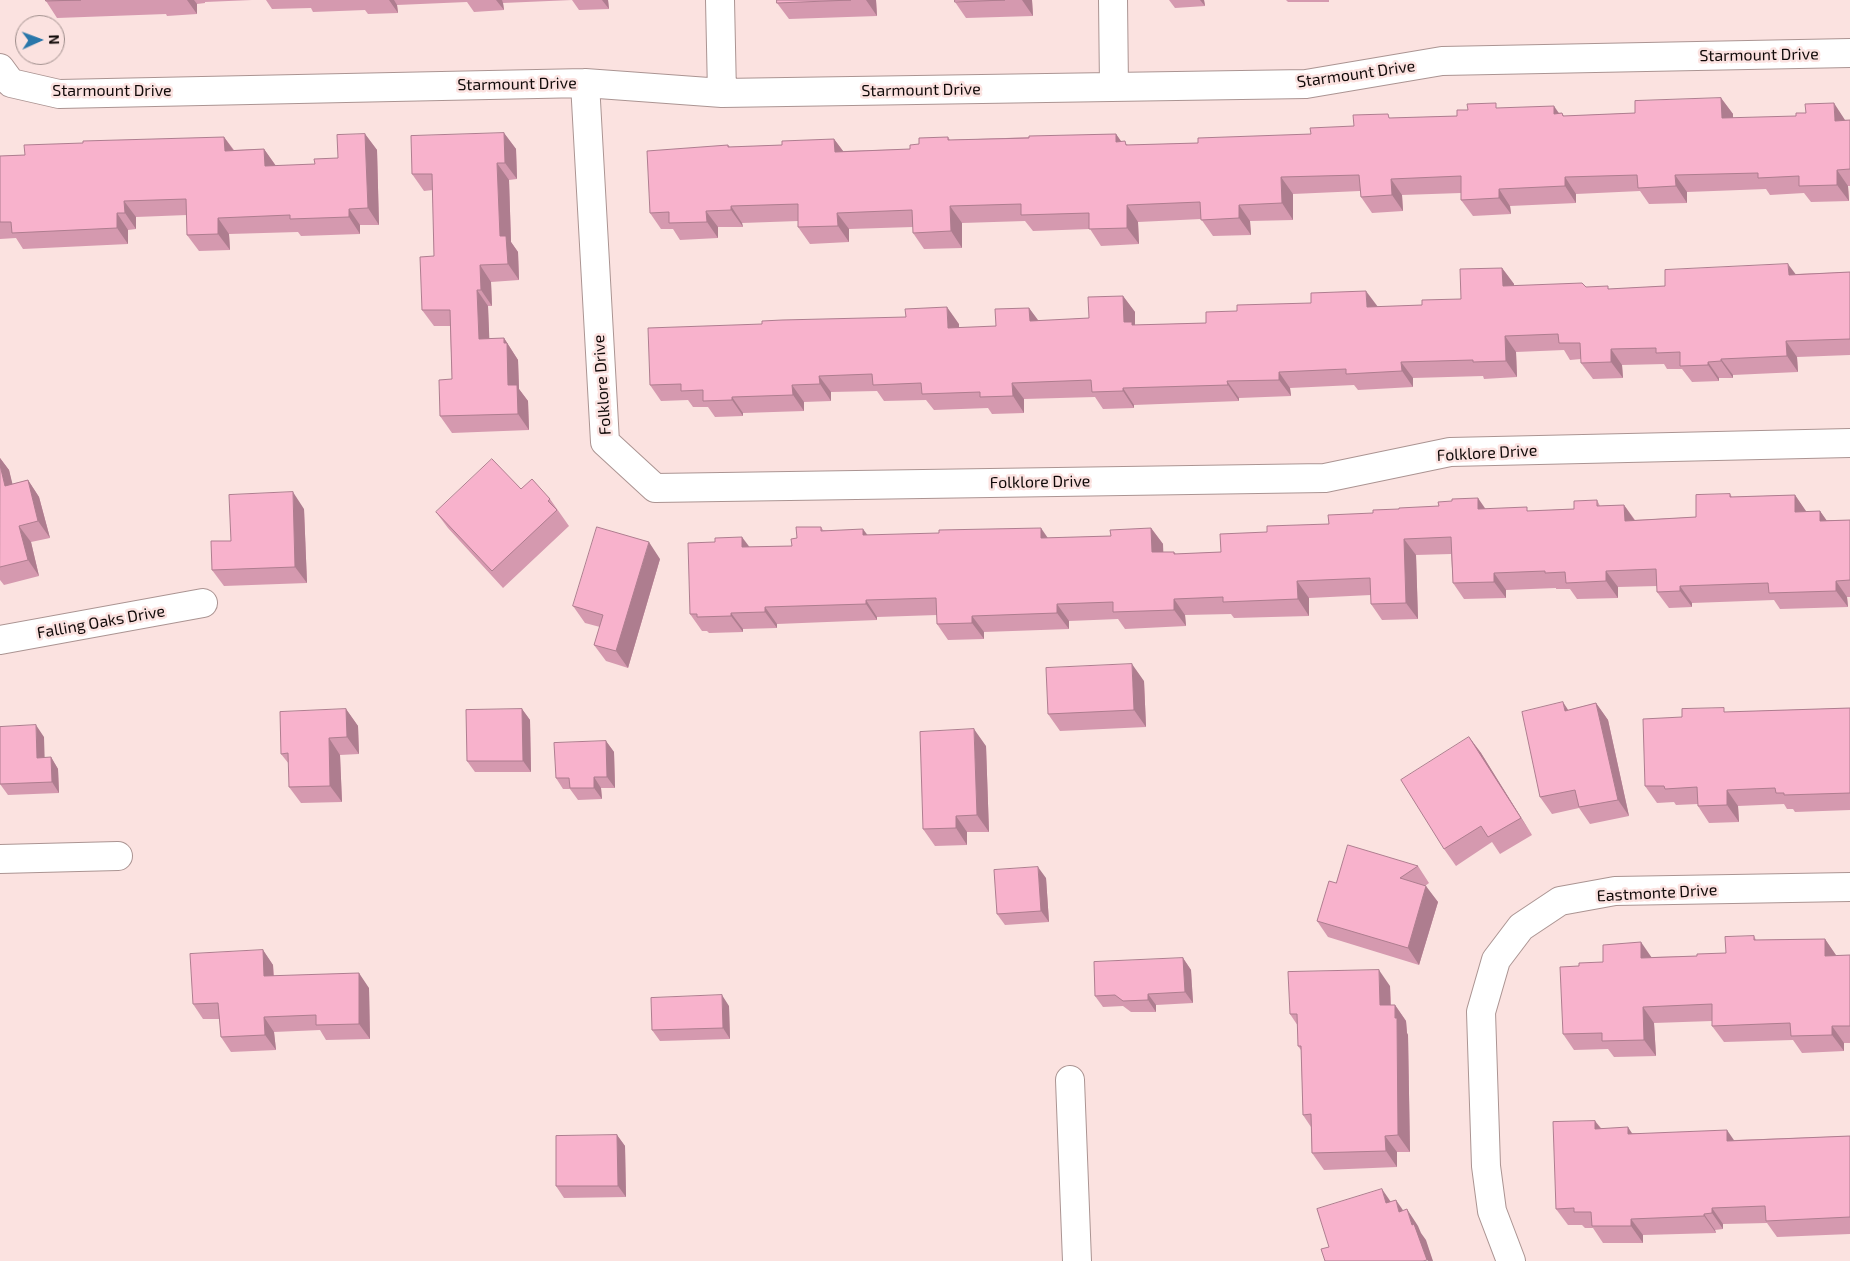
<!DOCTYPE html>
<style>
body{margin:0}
#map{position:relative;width:1850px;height:1261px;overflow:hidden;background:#fbe2e0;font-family:"Exo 2",sans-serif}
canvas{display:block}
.north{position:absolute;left:15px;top:15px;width:50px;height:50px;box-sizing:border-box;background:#fbe2e0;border:1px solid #9d8c8a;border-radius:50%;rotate:88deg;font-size:14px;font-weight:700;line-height:20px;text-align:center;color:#110a09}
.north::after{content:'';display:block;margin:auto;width:18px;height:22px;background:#2a77aa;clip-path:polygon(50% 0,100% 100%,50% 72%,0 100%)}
</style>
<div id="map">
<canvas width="1850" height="1261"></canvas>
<div class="north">N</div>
</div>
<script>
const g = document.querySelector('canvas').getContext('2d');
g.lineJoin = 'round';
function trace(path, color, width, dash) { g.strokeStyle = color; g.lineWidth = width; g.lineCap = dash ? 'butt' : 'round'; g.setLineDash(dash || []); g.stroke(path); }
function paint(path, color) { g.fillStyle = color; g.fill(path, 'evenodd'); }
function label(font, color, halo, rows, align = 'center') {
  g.font = font + ' "Exo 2",sans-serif'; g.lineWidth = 5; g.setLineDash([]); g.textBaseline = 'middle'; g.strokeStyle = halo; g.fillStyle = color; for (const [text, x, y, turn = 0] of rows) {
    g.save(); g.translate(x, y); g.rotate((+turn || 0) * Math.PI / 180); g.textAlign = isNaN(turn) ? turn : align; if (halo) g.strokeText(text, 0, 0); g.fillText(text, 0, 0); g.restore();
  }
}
const minor = new Path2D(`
 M 720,0 L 722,93
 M 1113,0 L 1114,87
 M 0,68 L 11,83 L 59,94 L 585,83 L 722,93 L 1306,84 L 1442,61 L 1850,53
 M 585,83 L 605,442 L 655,488 L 1325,478 L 1450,452 L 1850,443
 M 0,640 L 203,603
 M 0,859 L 118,856
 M 1070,1080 L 1077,1261
 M 1511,1261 L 1492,1211 L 1486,1166 L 1481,1012 L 1496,960 L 1521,927 L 1560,901 L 1615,891 L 1850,887`);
const wall = new Path2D(`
 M 46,0 L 252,0 L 205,2 L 205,3 L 197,4 L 197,14 L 167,16 L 166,14 L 57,18 L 46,1 Z
 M 266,0 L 608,0 L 609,9 L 579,10 L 572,0 L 503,3 L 504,10 L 474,12 L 467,2 L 397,5 L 398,13 L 368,14 L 365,10 L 313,12 L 311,8 L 272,9 Z
 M 777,0 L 876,0 L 877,16 L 789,19 L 777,3 Z
 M 955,0 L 1032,0 L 1033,16 L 966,18 L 955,2 Z
 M 1169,0 L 1204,0 L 1205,6 L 1175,8 Z
 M 1286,0 L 1329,0 L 1329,2 L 1288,2 Z
 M 1721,98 L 1733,114 L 1733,118 L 1850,120 L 1850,186 L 1848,186 L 1849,201 L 1811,202 L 1804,193 L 1770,195 L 1766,189 L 1687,192 L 1687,203 L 1649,204 L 1640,191 L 1576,194 L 1576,203 L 1510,206 L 1511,214 L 1473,216 L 1461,200 L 1461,193 L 1402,195 L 1403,211 L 1372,213 L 1361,197 L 1360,191 L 1293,194 L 1293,220 L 1250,221 L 1251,235 L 1213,236 L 1201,219 L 1138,222 L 1139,244 L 1101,246 L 1090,229 L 1033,231 L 1025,221 L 962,223 L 962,248 L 924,249 L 913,233 L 913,227 L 849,229 L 849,242 L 810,244 L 798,227 L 798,221 L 742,223 L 743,227 L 718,227 L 718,238 L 680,240 L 673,229 L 661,229 L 650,213 L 728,145 L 730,147 L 782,145 L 834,139 L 843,151 L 910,149 L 919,144 L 948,137 L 950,140 L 1116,134 L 1121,141 L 1128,145 L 1198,143 L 1311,134 L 1354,126 L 1391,118 L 1457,116 L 1499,108 L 1562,113 L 1564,116 L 1635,113 Z
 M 504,133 L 516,149 L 517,179 L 509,180 L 511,242 L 518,252 L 519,280 L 491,282 L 492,306 L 488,306 L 489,339 L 504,338 L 518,360 L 519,389 L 528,401 L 529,430 L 452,433 L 440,416 L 452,379 L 450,326 L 434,326 L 422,310 L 434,256 L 433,190 L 424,191 L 412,174 Z
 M 365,134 L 377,150 L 379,225 L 360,225 L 360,234 L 301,236 L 298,232 L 229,234 L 230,250 L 199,251 L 187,235 L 187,215 L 136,217 L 136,229 L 128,230 L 128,244 L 23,249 L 16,238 L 0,239 L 0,156 L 25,155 L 224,137 L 234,150 L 264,149 L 276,166 L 315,164 L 338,158 Z
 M 1502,268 L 1514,284 L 1514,285 L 1586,287 L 1610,289 L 1665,286 L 1796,274 L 1850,272 L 1850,355 L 1797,357 L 1798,372 L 1733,375 L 1733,378 L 1719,378 L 1719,381 L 1692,382 L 1682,369 L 1667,369 L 1664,364 L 1622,365 L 1623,378 L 1593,379 L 1581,363 L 1581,359 L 1570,360 L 1564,350 L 1516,352 L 1517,377 L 1484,379 L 1483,376 L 1413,378 L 1413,387 L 1358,390 L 1354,385 L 1290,388 L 1291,396 L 1239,398 L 1239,401 L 1134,405 L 1134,408 L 1103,409 L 1095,397 L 1024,399 L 1024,413 L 992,414 L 988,408 L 934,410 L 926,400 L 884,401 L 877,391 L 831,392 L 831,401 L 804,402 L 804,411 L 743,413 L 743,416 L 715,417 L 708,407 L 693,407 L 688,400 L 661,401 L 650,385 L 959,324 L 959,328 L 996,326 L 1029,308 L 1038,321 L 1089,318 L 1123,296 L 1135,312 L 1135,325 L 1206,323 L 1378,307 L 1422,305 L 1461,299 Z
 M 0,458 L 9,470 L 12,484 L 28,480 L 39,497 L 50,538 L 31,542 L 39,576 L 4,585 L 0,580 Z
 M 521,489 L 550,499 L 569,526 L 503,588 L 448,528 L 436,512 Z
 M 1730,494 L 1732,497 L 1795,495 L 1806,512 L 1820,511 L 1826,520 L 1850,520 L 1850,597 L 1847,597 L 1848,607 L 1780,609 L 1774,600 L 1692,603 L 1692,607 L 1669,608 L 1657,592 L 1657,586 L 1618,587 L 1618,598 L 1577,599 L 1570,589 L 1556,589 L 1556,588 L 1506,590 L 1506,598 L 1464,599 L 1453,583 L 1451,554 L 1416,555 L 1418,619 L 1382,620 L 1371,604 L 1371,595 L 1309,598 L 1309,616 L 1234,618 L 1231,614 L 1185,615 L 1186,626 L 1125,629 L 1118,619 L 1069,621 L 1069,629 L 984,632 L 984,639 L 948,640 L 937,624 L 937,615 L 877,617 L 877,620 L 777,624 L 777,628 L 743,629 L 743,632 L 709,633 L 707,631 L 702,631 L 690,614 L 749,547 L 792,546 L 797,538 L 821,527 L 823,530 L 867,535 L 1048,538 L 1111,536 L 1151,528 L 1163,544 L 1163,552 L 1174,552 L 1176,554 L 1221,552 L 1267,532 L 1329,524 L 1485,509 L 1529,511 L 1574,509 L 1597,500 L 1600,506 L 1624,505 L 1635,520 L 1696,517 Z
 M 304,509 L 307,583 L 224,586 L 212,570 L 231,541 Z
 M 660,559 L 628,668 L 606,661 L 594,645 L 600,627 L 585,623 L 573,606 Z
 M 1144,681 L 1146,727 L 1060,731 L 1048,714 Z
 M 1596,703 L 1608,720 L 1629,816 L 1590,824 L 1579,808 L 1552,814 L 1540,797 L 1568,710 Z
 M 1850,708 L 1850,810 L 1795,812 L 1793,809 L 1787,809 L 1784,804 L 1738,806 L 1739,822 L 1709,823 L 1698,806 L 1698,804 L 1676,805 L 1674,802 L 1657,803 L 1645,786 L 1727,712 Z
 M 346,709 L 358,726 L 359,754 L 340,755 L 342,802 L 301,803 L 289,787 L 289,764 L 281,754 Z
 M 522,709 L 530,720 L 531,772 L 475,772 L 467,761 Z
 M 44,737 L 44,758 L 51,757 L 58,769 L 59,793 L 8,795 L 0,784 Z
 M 1469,737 L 1481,753 L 1532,835 L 1500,854 L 1492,842 L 1456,866 L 1444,849 Z
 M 606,741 L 614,752 L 615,788 L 601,788 L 602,799 L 578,800 L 570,789 L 563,789 L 556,778 Z
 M 986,746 L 989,832 L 967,832 L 967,845 L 935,846 L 923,829 Z
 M 1418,866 L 1429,883 L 1425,886 L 1438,902 L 1419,965 L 1328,937 L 1317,921 L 1336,883 Z
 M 1046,878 L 1049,922 L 1005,925 L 997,914 Z
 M 1754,936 L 1756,940 L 1825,939 L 1836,956 L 1850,955 L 1850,1043 L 1844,1043 L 1844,1051 L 1802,1053 L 1793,1040 L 1724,1042 L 1712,1026 L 1712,1021 L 1654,1023 L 1656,1056 L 1614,1057 L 1608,1049 L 1574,1050 L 1563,1034 L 1579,966 L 1603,962 L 1652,957 L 1697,956 L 1726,953 Z
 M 263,950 L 273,965 L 274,976 L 369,988 L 370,1039 L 326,1040 L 320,1030 L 274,1032 L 276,1050 L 231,1052 L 221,1037 L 220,1019 L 203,1019 L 193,1004 Z
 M 1183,958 L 1191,970 L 1193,1003 L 1156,1005 L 1156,1012 L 1131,1012 L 1123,1006 L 1103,1007 L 1095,996 Z
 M 1390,986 L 1391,1005 L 1395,1005 L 1406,1021 L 1407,1033 L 1408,1035 L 1410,1152 L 1397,1152 L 1397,1167 L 1324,1170 L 1312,1153 L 1311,1127 L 1303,1115 L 1301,1050 L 1298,1046 L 1298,1026 L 1290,1014 Z
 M 729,1006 L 730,1039 L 660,1041 L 652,1030 Z
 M 1595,1121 L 1601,1128 L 1632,1133 L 1734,1140 L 1850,1136 L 1850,1234 L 1777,1237 L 1767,1223 L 1723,1224 L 1723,1229 L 1715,1230 L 1716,1233 L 1643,1235 L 1643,1243 L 1603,1243 L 1593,1228 L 1585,1228 L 1582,1225 L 1568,1225 L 1556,1209 Z
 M 617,1135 L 625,1146 L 626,1197 L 564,1198 L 556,1186 Z`);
const shadedWall = new Path2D(`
 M 187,0 L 194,0 L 197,4 L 197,14 Z
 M 389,0 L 394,0 L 397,5 L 398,13 Z
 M 496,0 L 502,0 L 503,3 L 504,10 Z
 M 602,0 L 608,0 L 609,9 Z
 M 866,0 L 876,0 L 877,16 Z
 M 1022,0 L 1032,0 L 1033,16 Z
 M 1200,0 L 1204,0 L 1205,6 Z
 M 1721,98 L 1733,114 L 1733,135 L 1722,118 Z
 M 1834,103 L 1845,120 L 1846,137 L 1835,121 Z
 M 1554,106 L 1565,122 L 1554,114 Z
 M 504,133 L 516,149 L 517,179 L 505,163 Z
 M 365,134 L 377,150 L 379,225 L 368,208 Z
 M 1116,134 L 1127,150 L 1116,142 Z
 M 224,137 L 236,154 L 225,151 Z
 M 834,139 L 846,155 L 835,152 Z
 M 264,149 L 276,166 L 265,166 Z
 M 497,163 L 509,180 L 511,242 L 518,252 L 519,280 L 508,264 L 500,236 Z
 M 1837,170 L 1848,186 L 1849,201 L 1837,185 Z
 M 1675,175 L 1687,192 L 1687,203 L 1676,186 Z
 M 1281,177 L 1293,194 L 1293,220 L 1282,203 Z
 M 1565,177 L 1576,194 L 1576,203 L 1565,186 Z
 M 1391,179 L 1402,195 L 1403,211 L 1392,195 Z
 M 1499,189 L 1510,206 L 1511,214 L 1499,198 Z
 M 124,201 L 136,217 L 136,229 L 125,213 Z
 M 1127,205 L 1138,222 L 1139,244 L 1127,228 Z
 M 1239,205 L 1250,221 L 1251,235 L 1239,218 Z
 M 731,206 L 742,223 L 743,227 L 731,210 Z
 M 950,206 L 962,223 L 962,248 L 951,231 Z
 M 349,209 L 360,225 L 360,234 L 349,217 Z
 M 706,211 L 718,227 L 718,238 L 707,222 Z
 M 117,213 L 128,230 L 128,244 L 117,228 Z
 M 837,213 L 849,229 L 849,242 L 838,226 Z
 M 218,218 L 229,234 L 230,250 L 218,234 Z
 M 1788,264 L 1800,280 L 1789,275 Z
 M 480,265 L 491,282 L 492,306 L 481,290 Z
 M 1502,268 L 1514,284 L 1514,302 L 1503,286 Z
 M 477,290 L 488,306 L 490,355 L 479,339 Z
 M 1366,291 L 1378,307 L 1367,307 Z
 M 1123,296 L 1135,312 L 1135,326 L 1144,338 L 1124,322 Z
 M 947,307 L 959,324 L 959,344 L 948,328 Z
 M 1029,308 L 1041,324 L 1030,321 Z
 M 1505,336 L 1516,352 L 1517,377 L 1506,361 Z
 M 504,338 L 518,360 L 519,389 L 528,401 L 529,430 L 518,414 L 508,385 Z
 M 1786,341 L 1797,357 L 1798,372 L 1787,356 Z
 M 1611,349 L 1622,365 L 1623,378 L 1611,362 Z
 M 1721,359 L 1733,375 L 1733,378 L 1721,361 Z
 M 1401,362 L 1413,378 L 1413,387 L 1402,371 Z
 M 1708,362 L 1719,378 L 1719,381 L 1708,365 Z
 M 1279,372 L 1290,388 L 1291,396 L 1279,380 Z
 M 819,376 L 831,392 L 831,401 L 820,384 Z
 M 1227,381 L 1239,398 L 1239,401 L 1228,385 Z
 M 1012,383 L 1024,399 L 1024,413 L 1013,396 Z
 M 792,385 L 804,402 L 804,411 L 793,395 Z
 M 1123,388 L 1134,405 L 1134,408 L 1123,391 Z
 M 732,397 L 743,413 L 743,416 L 732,400 Z
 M 0,458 L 9,470 L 17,502 L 5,486 L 0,465 Z
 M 28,480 L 39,497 L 50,538 L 38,521 Z
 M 293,492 L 304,509 L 307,583 L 295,567 Z
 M 1795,495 L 1806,511 L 1807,529 L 1795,512 Z
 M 1478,498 L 1489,514 L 1478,509 Z
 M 1624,505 L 1635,521 L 1625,521 Z
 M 1820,511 L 1832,528 L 1820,521 Z
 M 19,526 L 31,542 L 39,576 L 28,560 Z
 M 1041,528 L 1052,544 L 1041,538 Z
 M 1151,528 L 1163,544 L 1164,569 L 1152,552 Z
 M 863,529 L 875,545 L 863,535 Z
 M 742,537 L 754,553 L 742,547 Z
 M 1404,539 L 1416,555 L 1418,619 L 1406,603 Z
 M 649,542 L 660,559 L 628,668 L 616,651 Z
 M 1606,571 L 1618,587 L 1618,598 L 1606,581 Z
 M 1494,573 L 1506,590 L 1506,598 L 1494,582 Z
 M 1297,581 L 1309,598 L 1309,616 L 1298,599 Z
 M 1836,581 L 1847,597 L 1848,607 L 1836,591 Z
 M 1680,586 L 1692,603 L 1692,607 L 1680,591 Z
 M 1174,599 L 1185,615 L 1186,626 L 1174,610 Z
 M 866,600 L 877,617 L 877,620 L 866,604 Z
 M 1057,604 L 1069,621 L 1069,629 L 1057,613 Z
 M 765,607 L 777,624 L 777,628 L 765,612 Z
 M 731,613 L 743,629 L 743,632 L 731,616 Z
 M 972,616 L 984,632 L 984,639 L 972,623 Z
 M 1132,664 L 1144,681 L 1146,727 L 1134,710 Z
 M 1563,702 L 1574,719 L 1565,711 Z
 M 1596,703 L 1608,720 L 1629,816 L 1618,800 Z
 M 346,709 L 358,726 L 359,754 L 347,737 Z
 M 522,709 L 530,720 L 531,772 L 523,761 Z
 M 36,725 L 44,737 L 45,769 L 37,758 Z
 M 974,729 L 986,746 L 989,832 L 977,815 Z
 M 1469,737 L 1481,753 L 1532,835 L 1521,818 Z
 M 329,738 L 340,755 L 342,802 L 330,786 Z
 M 606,741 L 614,752 L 615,788 L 607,777 Z
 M 51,757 L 58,769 L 59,793 L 52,782 Z
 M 594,777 L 601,788 L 602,799 L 594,788 Z
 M 1727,790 L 1738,806 L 1739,822 L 1727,805 Z
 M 956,816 L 967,832 L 967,845 L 956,828 Z
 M 1038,867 L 1046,878 L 1049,922 L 1041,911 Z
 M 1426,886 L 1438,902 L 1419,965 L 1408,948 Z
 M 1825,939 L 1836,955 L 1837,972 L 1825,956 Z
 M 1641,942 L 1652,958 L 1641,958 Z
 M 263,950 L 273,965 L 274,991 L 264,976 Z
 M 1183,958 L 1191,970 L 1193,1003 L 1185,992 Z
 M 1379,970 L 1390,986 L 1391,1021 L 1380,1005 Z
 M 359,973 L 369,988 L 370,1039 L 359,1024 Z
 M 1148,994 L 1156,1005 L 1156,1012 L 1148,1000 Z
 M 722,995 L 729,1006 L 730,1039 L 723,1028 Z
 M 1395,1005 L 1406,1021 L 1407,1033 L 1408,1035 L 1410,1152 L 1398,1135 Z
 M 1643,1007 L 1654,1023 L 1656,1056 L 1644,1040 Z
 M 264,1017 L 274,1032 L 276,1050 L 265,1035 Z
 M 1832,1026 L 1844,1043 L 1844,1051 L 1832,1035 Z
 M 1595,1121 L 1607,1137 L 1595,1129 Z
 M 1628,1127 L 1639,1144 L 1628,1134 Z
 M 1727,1130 L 1738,1146 L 1727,1141 Z
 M 617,1135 L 625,1146 L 626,1197 L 618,1186 Z
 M 1385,1136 L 1397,1152 L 1397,1167 L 1386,1151 Z
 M 1382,1189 L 1393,1205 L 1386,1203 Z
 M 1396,1200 L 1407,1216 L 1399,1212 Z
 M 1712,1208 L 1723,1224 L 1723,1229 L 1712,1213 Z
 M 1407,1209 L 1418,1226 L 1421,1233 L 1426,1240 L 1433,1261 L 1428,1261 L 1427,1260 L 1412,1225 Z
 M 1704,1214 L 1715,1230 L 1716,1233 L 1704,1216 Z
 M 1631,1219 L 1643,1235 L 1643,1243 L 1631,1226 Z`);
const building = new Path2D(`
 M 46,0 L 81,0 L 46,1 Z
 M 777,0 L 851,0 L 777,3 Z
 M 955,0 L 1005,0 L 955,2 Z
 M 1721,98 L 1722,118 L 1796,116 L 1796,113 L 1806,113 L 1805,104 L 1834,103 L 1835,121 L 1850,120 L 1850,169 L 1837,170 L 1837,185 L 1799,186 L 1799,176 L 1758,178 L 1758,173 L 1675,175 L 1676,186 L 1638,188 L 1637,175 L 1565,177 L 1565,186 L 1499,189 L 1499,198 L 1461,200 L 1461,176 L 1391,179 L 1392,195 L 1361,197 L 1359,175 L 1281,177 L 1282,203 L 1239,205 L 1239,218 L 1201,220 L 1200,202 L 1127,205 L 1127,228 L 1089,229 L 1089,213 L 1021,215 L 1021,204 L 950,206 L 951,231 L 913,233 L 912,210 L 837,213 L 838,226 L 798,227 L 798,204 L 731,206 L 731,210 L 706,211 L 707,222 L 669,223 L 669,212 L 650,213 L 647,151 L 728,145 L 728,147 L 782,145 L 782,141 L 834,139 L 835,152 L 910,149 L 910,145 L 919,144 L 919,138 L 948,137 L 948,140 L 1029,138 L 1029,136 L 1116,134 L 1116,142 L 1125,141 L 1126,145 L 1198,143 L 1198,138 L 1311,134 L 1310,128 L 1354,126 L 1353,115 L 1388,114 L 1389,118 L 1457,116 L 1457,110 L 1468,110 L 1467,104 L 1496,103 L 1496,108 L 1554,106 L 1554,114 L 1562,113 L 1563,116 L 1635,113 L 1635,101 Z
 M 504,133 L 505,163 L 497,163 L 500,236 L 506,236 L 508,264 L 480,265 L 481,290 L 477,290 L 479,339 L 504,338 L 504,343 L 507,343 L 508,385 L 517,385 L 518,414 L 440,416 L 439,380 L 452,379 L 450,310 L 422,310 L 420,257 L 434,256 L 432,174 L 412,174 L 411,136 Z
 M 365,134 L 368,208 L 349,209 L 349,217 L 290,219 L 290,215 L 218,218 L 218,234 L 187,235 L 186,199 L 124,201 L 125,213 L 117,213 L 117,228 L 12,233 L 11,222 L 0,222 L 0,156 L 25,155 L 24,145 L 83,143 L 83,141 L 224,137 L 225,151 L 264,149 L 265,166 L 315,164 L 314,159 L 338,158 L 337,135 Z
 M 1788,264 L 1789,275 L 1850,272 L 1850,339 L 1786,341 L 1787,356 L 1721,359 L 1721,361 L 1708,362 L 1708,365 L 1680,366 L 1680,352 L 1656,353 L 1656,348 L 1611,349 L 1611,362 L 1581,363 L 1580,343 L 1559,343 L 1558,334 L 1505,336 L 1506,361 L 1473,362 L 1473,360 L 1401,362 L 1402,371 L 1346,374 L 1346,369 L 1279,372 L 1279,380 L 1227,381 L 1228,385 L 1123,388 L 1123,391 L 1092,392 L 1091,380 L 1012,383 L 1013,396 L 980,397 L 980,392 L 922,394 L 921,383 L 873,385 L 872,374 L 819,376 L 820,384 L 792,385 L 793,395 L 732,397 L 732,400 L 703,401 L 703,390 L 681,391 L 681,384 L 650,385 L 648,328 L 762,324 L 762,321 L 782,320 L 906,317 L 905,309 L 947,307 L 948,328 L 996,326 L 995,309 L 1029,308 L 1030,321 L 1089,318 L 1088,297 L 1123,296 L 1124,322 L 1132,322 L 1132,325 L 1206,323 L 1206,312 L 1237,311 L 1237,305 L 1311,303 L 1311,293 L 1366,291 L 1367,307 L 1422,305 L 1422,300 L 1461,299 L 1460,269 L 1502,268 L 1503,286 L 1582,283 L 1586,287 L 1608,286 L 1608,289 L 1665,286 L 1665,270 Z
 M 492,459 L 521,489 L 532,479 L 550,499 L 548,501 L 557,510 L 492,571 L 436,512 Z
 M 0,465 L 5,486 L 28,480 L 38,521 L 19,526 L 28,560 L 0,567 Z
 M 293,492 L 295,567 L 212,570 L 211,541 L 231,541 L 229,495 Z
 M 1730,494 L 1730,497 L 1795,495 L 1795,512 L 1820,511 L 1820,521 L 1850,520 L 1850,580 L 1836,581 L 1836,591 L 1769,593 L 1768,583 L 1680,586 L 1680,591 L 1657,592 L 1656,569 L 1606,571 L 1606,581 L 1566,583 L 1565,572 L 1545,573 L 1545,571 L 1494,573 L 1494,582 L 1453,583 L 1451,537 L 1404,539 L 1406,603 L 1371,604 L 1370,578 L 1297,581 L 1298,599 L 1223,602 L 1223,597 L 1174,599 L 1174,610 L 1113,612 L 1113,602 L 1057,604 L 1057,613 L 972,616 L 972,623 L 937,624 L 936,598 L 866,600 L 866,604 L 765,607 L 765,612 L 731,613 L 731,616 L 697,617 L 697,614 L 690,614 L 688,543 L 715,542 L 715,538 L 742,537 L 742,547 L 792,546 L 791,539 L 797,538 L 796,527 L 821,527 L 821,531 L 863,529 L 863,535 L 939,533 L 939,530 L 1041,528 L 1041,538 L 1111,536 L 1110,530 L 1151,528 L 1152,552 L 1174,552 L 1174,554 L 1221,552 L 1220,534 L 1267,532 L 1267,526 L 1329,524 L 1328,515 L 1373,513 L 1373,510 L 1399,509 L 1399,508 L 1439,506 L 1438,502 L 1452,501 L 1452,499 L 1478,498 L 1478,509 L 1527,507 L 1527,511 L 1574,509 L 1574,501 L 1597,500 L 1597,506 L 1624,505 L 1625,521 L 1696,517 L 1696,495 Z
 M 597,527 L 649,542 L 616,651 L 594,645 L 603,615 L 573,606 Z
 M 1132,664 L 1134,710 L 1048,714 L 1046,668 Z
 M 1563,702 L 1565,711 L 1596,703 L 1618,800 L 1579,807 L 1575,790 L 1540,797 L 1522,712 Z
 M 1724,708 L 1724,712 L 1850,708 L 1850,793 L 1784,795 L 1784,793 L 1776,793 L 1775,788 L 1727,790 L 1727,805 L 1698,806 L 1697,787 L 1665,789 L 1664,786 L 1645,786 L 1643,719 L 1682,717 L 1682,709 Z
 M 346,709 L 347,737 L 329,738 L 330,786 L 289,787 L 288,753 L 281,754 L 280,712 Z
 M 522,709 L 523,761 L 467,761 L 466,710 Z
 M 36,725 L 37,758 L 51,757 L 52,782 L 0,784 L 0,727 Z
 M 974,729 L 977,815 L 956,816 L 956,828 L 923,829 L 920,732 Z
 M 1469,737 L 1521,818 L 1488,837 L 1481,826 L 1444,849 L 1401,780 Z
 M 606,741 L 607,777 L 594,777 L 594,788 L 570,788 L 569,778 L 556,778 L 554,743 Z
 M 1348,845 L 1418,866 L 1400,878 L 1426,886 L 1408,948 L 1317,921 L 1329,881 L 1336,883 Z
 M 1038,867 L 1041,911 L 997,914 L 994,870 Z
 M 1754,936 L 1754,940 L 1825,939 L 1825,956 L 1850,955 L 1850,1026 L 1832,1026 L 1832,1035 L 1791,1036 L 1790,1023 L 1712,1026 L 1712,1004 L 1643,1007 L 1644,1040 L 1602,1041 L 1602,1033 L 1563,1034 L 1560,967 L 1579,966 L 1579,963 L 1603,962 L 1603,945 L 1641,942 L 1641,958 L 1697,956 L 1697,954 L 1726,953 L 1725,937 Z
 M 263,950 L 264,976 L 359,973 L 359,1024 L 316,1025 L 316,1015 L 264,1017 L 265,1035 L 221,1037 L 218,1003 L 193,1004 L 190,954 Z
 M 1183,958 L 1185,992 L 1148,994 L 1148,1000 L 1123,1001 L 1115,995 L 1095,996 L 1094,962 Z
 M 1379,970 L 1380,1005 L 1395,1005 L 1395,1018 L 1397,1018 L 1398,1135 L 1385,1136 L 1386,1151 L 1312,1153 L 1311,1114 L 1303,1115 L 1301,1046 L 1298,1046 L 1297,1014 L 1290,1014 L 1288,972 Z
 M 722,995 L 723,1028 L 652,1030 L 651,998 Z
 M 1595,1121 L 1595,1129 L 1628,1127 L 1628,1134 L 1727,1130 L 1727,1141 L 1850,1136 L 1850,1217 L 1766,1221 L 1765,1206 L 1712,1208 L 1712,1213 L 1704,1214 L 1704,1216 L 1631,1219 L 1631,1226 L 1592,1226 L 1591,1212 L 1574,1212 L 1574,1208 L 1556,1209 L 1553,1122 Z
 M 617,1135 L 618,1186 L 556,1186 L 556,1136 Z
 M 1382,1189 L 1386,1203 L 1396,1200 L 1399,1212 L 1407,1209 L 1412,1225 L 1414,1224 L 1427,1260 L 1423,1261 L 1325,1261 L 1321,1249 L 1329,1247 L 1317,1209 Z`);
const streetNames = [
 ["Starmount Drive",1759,55,-1],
 ["Starmount Drive",1356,74,-8],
 ["Starmount Drive",517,84,-1],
 ["Starmount Drive",921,90,-1],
 ["Starmount Drive",112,91],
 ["Folklore Drive",602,385,-94],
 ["Folklore Drive",1487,453,-3],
 ["Folklore Drive",1040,482,-1],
 ["Falling Oaks Drive",101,622,-10],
 ["Eastmonte Drive",1657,893,-3]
];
trace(minor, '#ab9492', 30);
trace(minor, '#fff', 28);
paint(wall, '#d599af');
paint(shadedWall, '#ae7d8f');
paint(building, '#f8b2cc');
trace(building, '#ae7d8f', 1);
label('16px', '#110a09', '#fbe2e0', streetNames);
</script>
